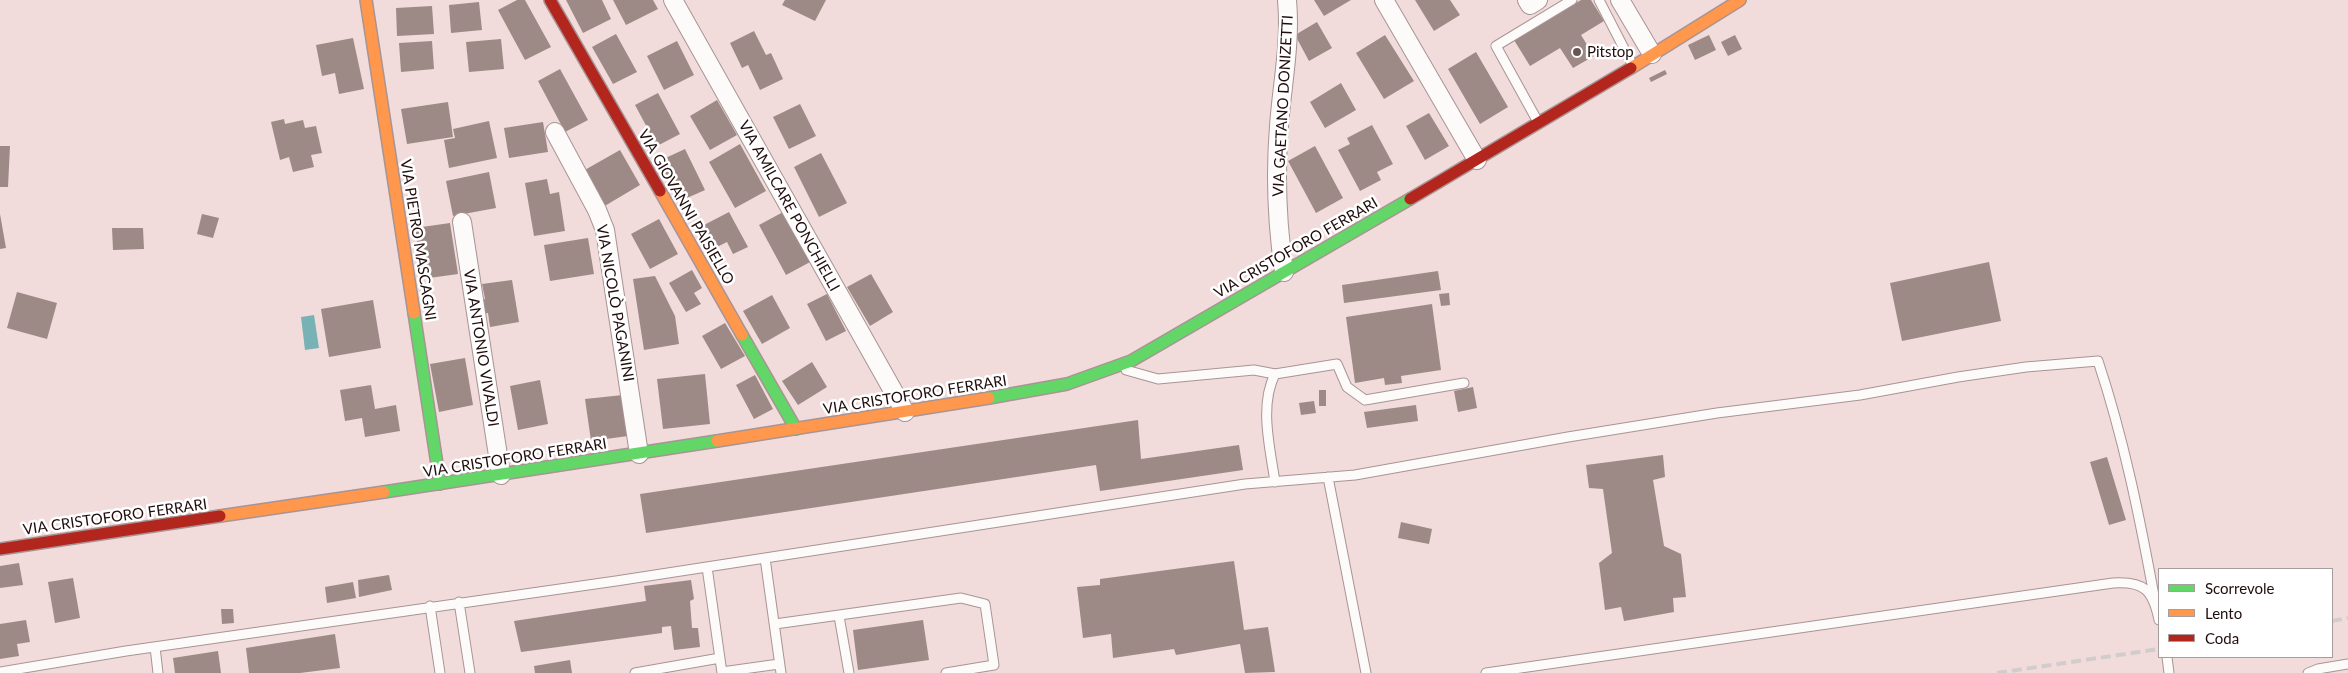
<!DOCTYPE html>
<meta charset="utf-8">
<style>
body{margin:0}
#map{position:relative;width:2348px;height:673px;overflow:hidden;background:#f1dcdb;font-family:Lato,sans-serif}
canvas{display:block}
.legend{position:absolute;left:2158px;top:568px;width:175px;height:90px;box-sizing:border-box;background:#fff;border:1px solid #a69e9e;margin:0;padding:6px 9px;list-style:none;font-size:15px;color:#210d0d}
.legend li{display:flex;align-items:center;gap:10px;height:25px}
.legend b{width:25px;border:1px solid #a69e9e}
</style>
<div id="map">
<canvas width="2348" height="673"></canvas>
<ul class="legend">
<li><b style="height:6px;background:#63d668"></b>Scorrevole</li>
<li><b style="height:6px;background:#ff974d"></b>Lento</li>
<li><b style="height:6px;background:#b3261e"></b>Coda</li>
</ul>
</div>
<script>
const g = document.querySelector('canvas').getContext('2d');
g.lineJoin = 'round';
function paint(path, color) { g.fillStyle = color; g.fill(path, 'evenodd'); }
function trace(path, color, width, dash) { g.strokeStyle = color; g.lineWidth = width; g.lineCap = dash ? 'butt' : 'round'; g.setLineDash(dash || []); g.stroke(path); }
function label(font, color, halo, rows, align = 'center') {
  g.font = font + ' Lato,sans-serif'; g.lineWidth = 5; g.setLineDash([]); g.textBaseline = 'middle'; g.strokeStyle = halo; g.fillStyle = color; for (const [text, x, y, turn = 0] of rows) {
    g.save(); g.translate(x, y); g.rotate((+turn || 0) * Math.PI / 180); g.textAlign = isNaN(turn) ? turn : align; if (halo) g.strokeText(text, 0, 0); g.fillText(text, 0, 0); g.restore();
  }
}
const water = new Path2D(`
 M 314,315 L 319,348 L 305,350 L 301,317 Z`);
const building = new Path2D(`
 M 517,0 L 525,0 L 551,47 L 525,60 L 498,10 Z
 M 566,0 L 602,0 L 611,19 L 583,33 Z
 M 613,0 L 653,0 L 658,9 L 626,25 Z
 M 785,0 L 826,0 L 815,21 L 782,5 Z
 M 1314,0 L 1351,0 L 1324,16 Z
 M 1415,0 L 1450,0 L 1460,15 L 1434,31 Z
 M 1581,0 L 1591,0 L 1604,21 L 1581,35 L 1594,56 L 1573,68 L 1560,48 L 1530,66 L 1514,40 Z
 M 479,2 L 482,30 L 451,33 L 449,5 Z
 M 432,6 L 434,34 L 397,36 L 396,8 Z
 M 1317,22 L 1332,48 L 1309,61 L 1295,35 Z
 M 754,31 L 766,55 L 771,53 L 783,79 L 760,90 L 748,65 L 742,68 L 730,43 Z
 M 616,34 L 637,72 L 613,84 L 592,47 Z
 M 1385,35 L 1414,81 L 1384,99 L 1356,53 Z
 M 1709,35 L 1716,50 L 1695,60 L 1688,45 Z
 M 1735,35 L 1742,49 L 1728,56 L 1721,42 Z
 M 353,38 L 364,89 L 339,94 L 335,73 L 322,76 L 316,45 Z
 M 501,39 L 504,69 L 469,72 L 466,42 Z
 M 432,41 L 434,69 L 401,72 L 399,43 Z
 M 677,41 L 694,75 L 664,90 L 647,56 Z
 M 1476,52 L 1508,107 L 1480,124 L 1448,69 Z
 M 560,69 L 588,120 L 565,132 L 538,81 Z
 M 1665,70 L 1667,74 L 1651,82 L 1649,78 Z
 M 1341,83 L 1356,110 L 1325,128 L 1310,102 Z
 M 658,93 L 680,134 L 657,146 L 635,105 Z
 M 717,100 L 737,135 L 710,150 L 690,116 Z
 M 448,102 L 453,137 L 407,144 L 401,109 Z
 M 800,104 L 816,136 L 789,149 L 773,117 Z
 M 1429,113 L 1449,146 L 1425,160 L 1406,126 Z
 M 284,119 L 285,124 L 303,120 L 305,128 L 316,126 L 322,153 L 311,155 L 314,167 L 293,172 L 289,157 L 280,160 L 271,122 Z
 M 489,121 L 497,158 L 449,168 L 444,140 L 455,138 L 453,129 Z
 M 543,122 L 548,152 L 509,158 L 504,128 Z
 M 1372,125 L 1393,164 L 1377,172 L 1381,180 L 1360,191 L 1338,150 L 1350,144 L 1347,138 Z
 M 740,144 L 766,191 L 735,208 L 709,162 Z
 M 0,146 L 10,146 L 8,187 L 0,187 Z
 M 1315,146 L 1343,198 L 1316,213 L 1288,161 Z
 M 685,149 L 705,190 L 678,202 L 659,161 Z
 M 620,150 L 640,185 L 603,207 L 583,171 Z
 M 821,153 L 847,203 L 819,217 L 794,167 Z
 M 489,172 L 496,208 L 453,216 L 446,181 Z
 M 547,179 L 550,194 L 559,192 L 565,231 L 534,236 L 525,183 Z
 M 785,211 L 812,261 L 786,275 L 759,225 Z
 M 729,212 L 748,247 L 733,254 L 727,242 L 715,248 L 704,225 Z
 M 0,214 L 6,248 L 0,249 Z
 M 202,214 L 219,218 L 213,238 L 197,234 Z
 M 659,219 L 678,254 L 650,269 L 631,234 Z
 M 450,223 L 458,274 L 422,279 L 415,228 Z
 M 112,228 L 143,228 L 144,249 L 113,250 Z
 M 588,238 L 594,274 L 550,281 L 544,245 Z
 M 1989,262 L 2001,321 L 1902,341 L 1890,283 Z
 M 692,270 L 702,288 L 694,293 L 701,304 L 686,312 L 669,283 Z
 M 1438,271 L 1441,290 L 1344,303 L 1342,285 Z
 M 871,274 L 893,312 L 870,326 L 847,287 Z
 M 655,276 L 675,316 L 679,344 L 644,350 L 633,279 Z
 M 512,280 L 519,322 L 490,327 L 488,313 L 478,315 L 476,301 L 485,299 L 482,284 Z
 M 17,292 L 57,303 L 47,339 L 7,328 Z
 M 1449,293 L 1450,305 L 1441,306 L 1439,294 Z
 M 827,294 L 846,331 L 826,341 L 807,304 Z
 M 772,295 L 790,328 L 762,344 L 743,311 Z
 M 373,300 L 381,348 L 329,357 L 321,309 Z
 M 1432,304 L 1441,370 L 1401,376 L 1402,383 L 1385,385 L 1384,378 L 1355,383 L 1346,317 Z
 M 725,323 L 745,356 L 721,369 L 702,336 Z
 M 465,358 L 473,405 L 439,412 L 430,364 Z
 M 812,362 L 827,387 L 798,405 L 782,381 Z
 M 705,374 L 710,424 L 663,429 L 657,379 Z
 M 755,375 L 773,409 L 754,419 L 736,385 Z
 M 540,380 L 548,424 L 518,430 L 510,386 Z
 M 371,385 L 375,409 L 396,405 L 400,431 L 365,437 L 362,418 L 345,421 L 340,390 Z
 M 1473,387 L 1477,408 L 1458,412 L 1454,391 Z
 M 1319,390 L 1326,390 L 1326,406 L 1319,406 Z
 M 623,395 L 628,436 L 591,441 L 585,399 Z
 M 1314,401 L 1316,413 L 1301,415 L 1299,403 Z
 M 1416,405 L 1418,421 L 1367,428 L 1364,412 Z
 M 1138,420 L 1141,459 L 1239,445 L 1243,470 L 1100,491 L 1096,465 L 646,533 L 640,494 Z
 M 1663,455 L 1665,477 L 1653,480 L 1664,546 L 1681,554 L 1686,597 L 1673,598 L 1674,612 L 1624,621 L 1621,607 L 1605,610 L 1599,563 L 1612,553 L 1603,489 L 1589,488 L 1586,465 Z
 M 2107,457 L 2126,520 L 2109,525 L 2090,462 Z
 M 1401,522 L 1432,529 L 1429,544 L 1398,538 Z
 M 1234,561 L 1244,630 L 1268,627 L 1275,672 L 1245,673 L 1240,644 L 1176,655 L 1174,649 L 1113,658 L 1111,634 L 1083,638 L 1077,587 L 1100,585 L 1100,579 Z
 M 19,563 L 23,585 L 0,588 L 0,566 Z
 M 389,575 L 392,590 L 359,597 L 358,580 Z
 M 73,578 L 80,618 L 55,623 L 48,582 Z
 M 691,580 L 694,599 L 690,601 L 692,628 L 698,628 L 700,647 L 674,650 L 671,626 L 662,627 L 662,633 L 521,652 L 514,621 L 646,601 L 644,586 Z
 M 353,582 L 356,598 L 327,603 L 325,587 Z
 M 221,609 L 233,609 L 234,623 L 222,624 Z
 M 26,620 L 30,642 L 17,644 L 19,656 L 0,659 L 0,624 Z
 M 923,620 L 929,660 L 858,670 L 853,630 Z
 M 335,634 L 340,668 L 300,673 L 249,673 L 246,648 Z
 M 218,651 L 221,673 L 175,673 L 173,658 Z
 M 570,660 L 572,673 L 535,673 L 534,666 Z`);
const lane = new Path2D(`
 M 1599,0 L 1632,64
 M 1538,122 L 1496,46 L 1572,0
 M 1126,370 L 1158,379 L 1254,370 L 1275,374
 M 1328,477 L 1366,673
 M 1275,482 C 1270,447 1259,406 1275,374 L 1337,364 L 1347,387 L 1365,400 L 1464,383
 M 765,558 L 781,673
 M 707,567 L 722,673
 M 459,602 L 470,673
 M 430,606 L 440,673
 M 839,616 L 849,673
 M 775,624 L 961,598 L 985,604 L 994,665 L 946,673
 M 155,647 L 158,673
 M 2167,657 L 2169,673
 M 0,672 L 126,651 L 616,581 L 1245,484 L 1355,475 L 1568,437 L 1717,413 L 1860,395 L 1958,377 L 2026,367 L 2098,361 C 2124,439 2140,519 2155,601
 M 722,672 L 779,664
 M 635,673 L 720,658
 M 1486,673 L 2113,583 C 2144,581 2153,590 2159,620
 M 2308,673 L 2318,669 L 2348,664`);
const street = new Path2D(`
 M 673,0 L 905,412
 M 1384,0 L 1477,160
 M 1527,0 L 1530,5 L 1538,0
 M 1620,0 L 1652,54
 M 555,132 L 597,210 L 605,230 L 639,454
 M 462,222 L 501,475
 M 1284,272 C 1277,223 1275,175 1279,126 C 1282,84 1291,43 1287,0`);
const fast = new Path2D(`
 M 414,313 L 440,484
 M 742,335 L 796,429
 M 989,398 L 1067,384 L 1131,361 L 1410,199
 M 384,492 L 717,441`);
const slow = new Path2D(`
 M 366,0 L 414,313
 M 1631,68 L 1740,0
 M 660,191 L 742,335
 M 717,441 L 989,398
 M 220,516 L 384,492`);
const jam = new Path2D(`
 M 550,0 L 660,191
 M 1410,199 L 1631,68
 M 0,549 L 220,516`);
const rail = new Path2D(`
 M 2332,621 L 2348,618
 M 1997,673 L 2159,649`);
const markers = [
 [1577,52,5,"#6a5555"]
];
const poiNames = [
 ["Pitstop",1587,52]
];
const streetNames = [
 ["VIA GAETANO DONIZETTI",1283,106,-87],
 ["VIA AMILCARE PONCHIELLI",789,206,61],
 ["VIA GIOVANNI PAISIELLO",686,207,60],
 ["VIA PIETRO MASCAGNI",418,240,81],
 ["VIA CRISTOFORO FERRARI",1296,248,-30],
 ["VIA NICOLÒ PAGANINI",615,303,80],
 ["VIA ANTONIO VIVALDI",481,348,81],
 ["VIA CRISTOFORO FERRARI",915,395,-9],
 ["VIA CRISTOFORO FERRARI",515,458,-9],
 ["VIA CRISTOFORO FERRARI",115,517,-8]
];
paint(water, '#79b2b4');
paint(building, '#9d8985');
trace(lane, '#a89494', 11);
trace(street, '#a89494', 20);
trace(fast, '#a89494', 14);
trace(slow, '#a89494', 14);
trace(jam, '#a89494', 14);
trace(lane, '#fdfafa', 9);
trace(street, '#fdfafa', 18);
trace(fast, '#63d668', 11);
trace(slow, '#ff974d', 11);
trace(jam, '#b3261e', 11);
trace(rail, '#d2cccc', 4, [10, 5]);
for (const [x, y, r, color] of markers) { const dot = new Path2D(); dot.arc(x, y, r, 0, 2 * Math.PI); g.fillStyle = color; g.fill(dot); trace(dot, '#fff', 2); }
label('15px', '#210d0d', '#fff', poiNames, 'left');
label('15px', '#210d0d', '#fff', streetNames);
</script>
